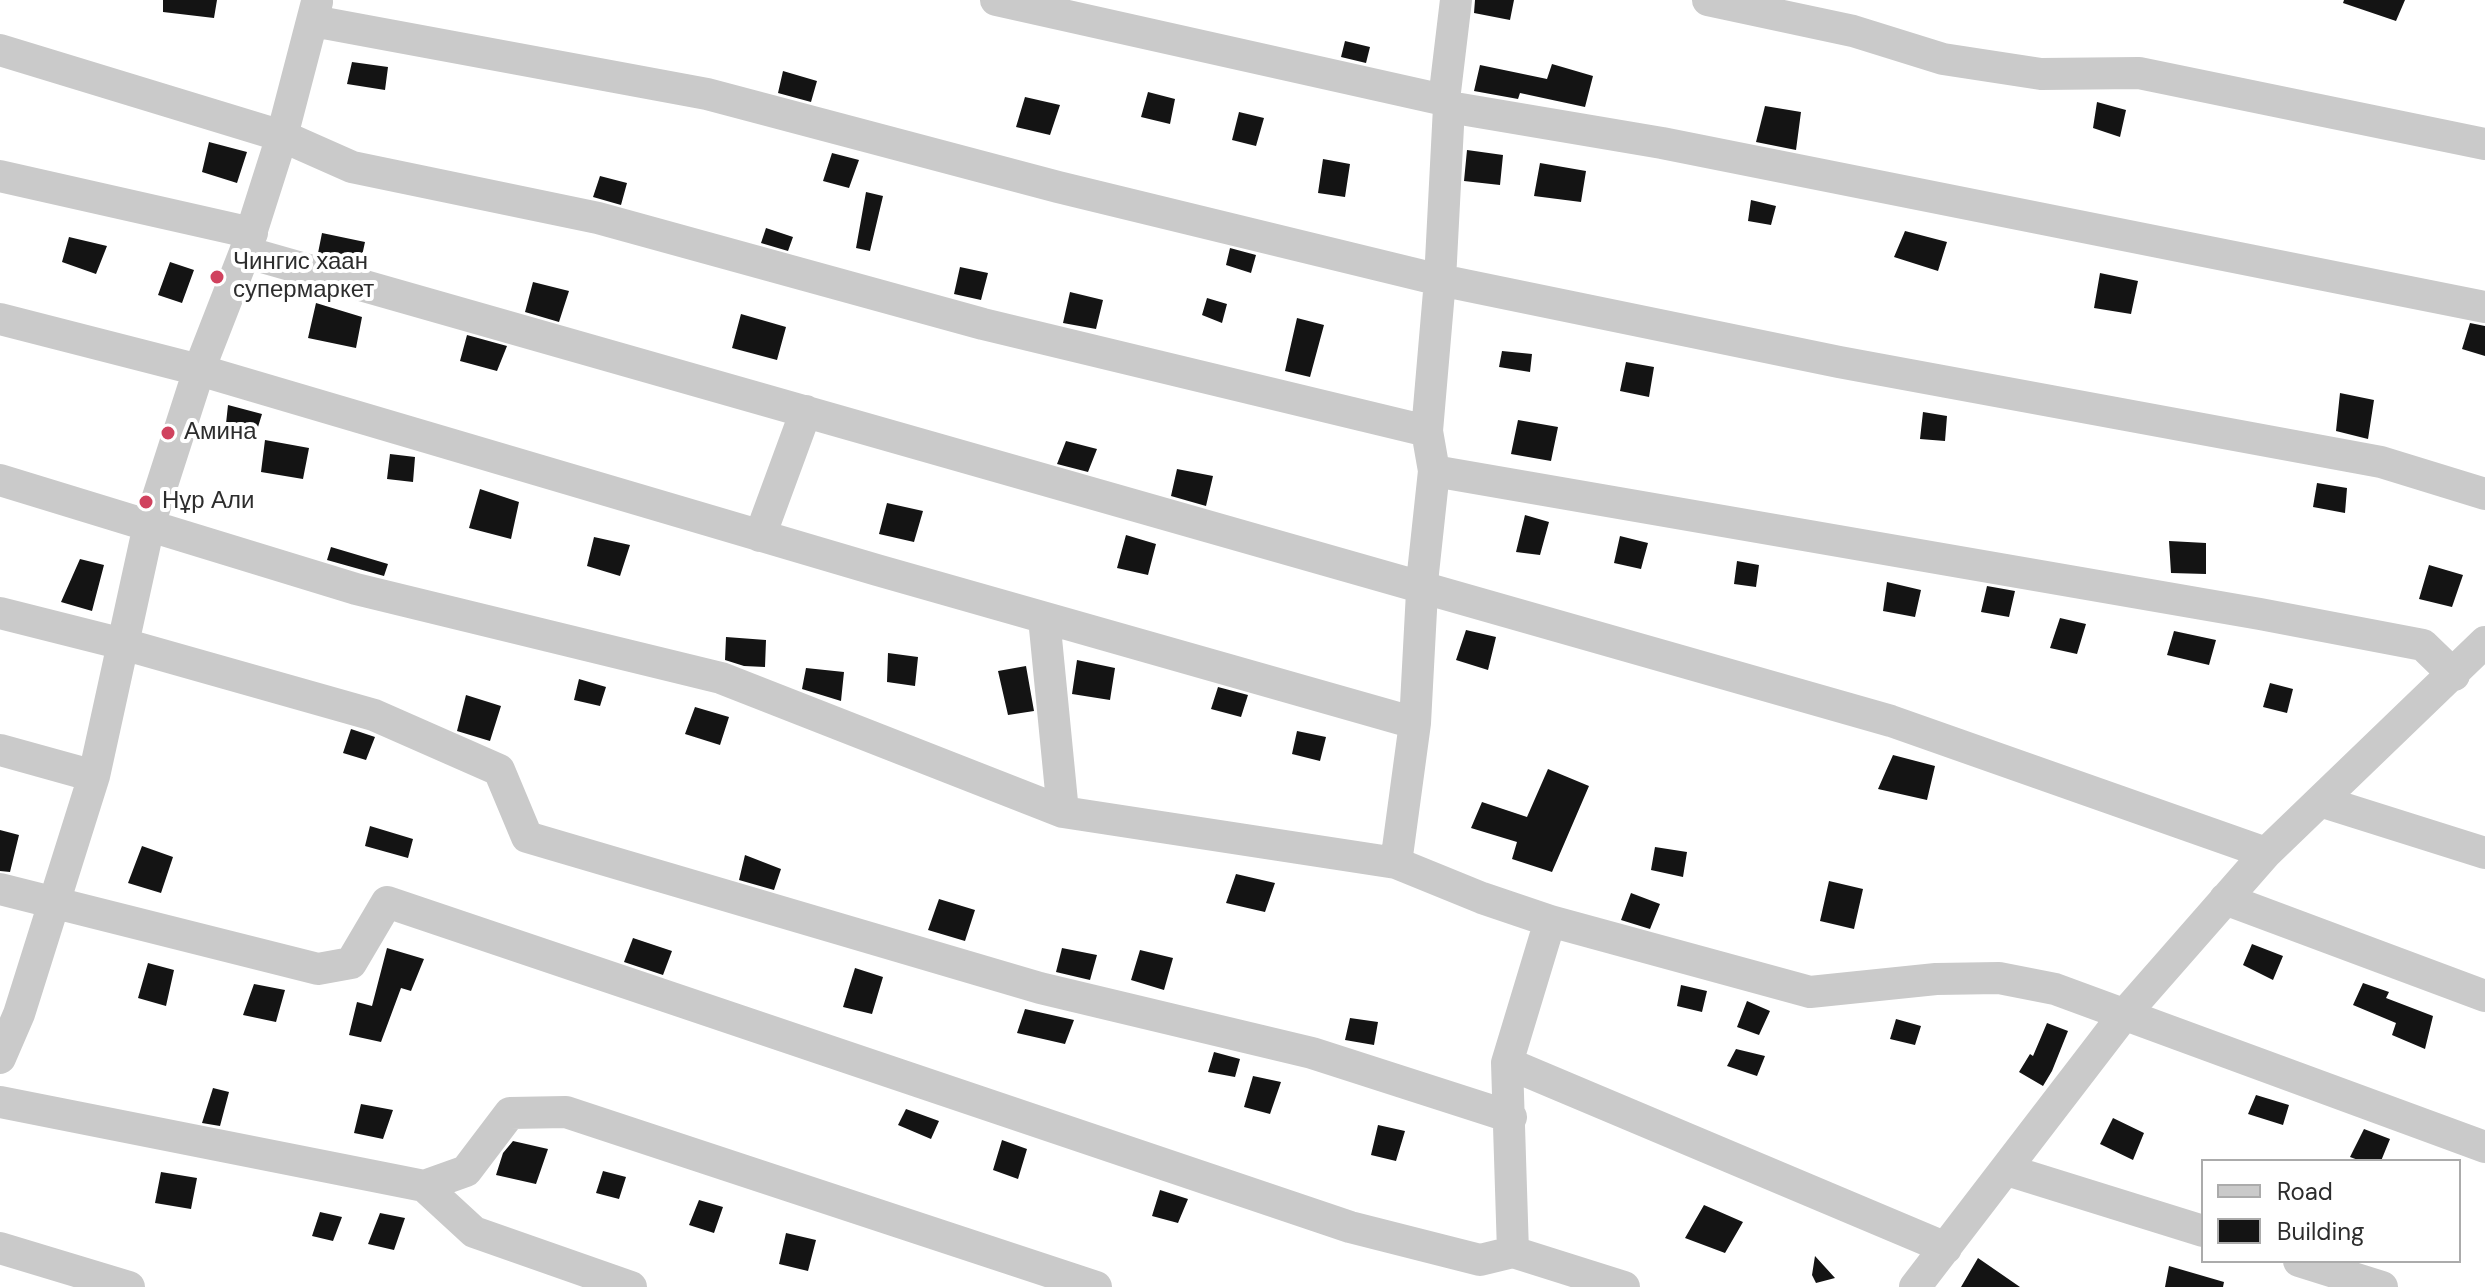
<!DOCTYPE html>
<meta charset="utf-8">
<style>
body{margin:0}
#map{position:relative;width:2485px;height:1287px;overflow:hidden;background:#fff;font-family:"DM Sans",sans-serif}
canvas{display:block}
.legend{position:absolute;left:2201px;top:1159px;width:260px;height:104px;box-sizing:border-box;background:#fff;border:2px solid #ababab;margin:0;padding:10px 14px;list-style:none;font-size:24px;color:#2d2d2d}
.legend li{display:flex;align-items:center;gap:16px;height:40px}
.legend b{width:40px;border:2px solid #ababab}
</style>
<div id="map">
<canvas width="2485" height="1287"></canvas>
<ul class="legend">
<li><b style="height:10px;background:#cacaca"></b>Road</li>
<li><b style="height:22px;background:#141414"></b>Building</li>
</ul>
</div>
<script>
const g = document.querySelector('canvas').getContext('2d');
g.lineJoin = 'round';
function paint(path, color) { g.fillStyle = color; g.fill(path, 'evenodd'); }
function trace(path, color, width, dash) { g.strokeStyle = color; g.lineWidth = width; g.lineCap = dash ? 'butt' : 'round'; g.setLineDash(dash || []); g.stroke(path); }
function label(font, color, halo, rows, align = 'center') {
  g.font = font + ' "DM Sans",sans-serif'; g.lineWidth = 8; g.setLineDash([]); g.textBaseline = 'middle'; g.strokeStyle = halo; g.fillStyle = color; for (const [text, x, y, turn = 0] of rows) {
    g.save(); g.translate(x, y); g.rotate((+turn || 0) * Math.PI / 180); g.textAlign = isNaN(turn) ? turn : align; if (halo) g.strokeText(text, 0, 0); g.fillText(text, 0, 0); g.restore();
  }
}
const building = new Path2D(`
 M 163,0 L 217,0 L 214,18 L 163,12 Z
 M 1475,0 L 1514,0 L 1510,20 L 1474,13 Z
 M 2344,0 L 2405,0 L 2396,21 L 2343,3 Z
 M 1345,41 L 1370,47 L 1366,63 L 1341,57 Z
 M 352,62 L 388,67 L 385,90 L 347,84 Z
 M 1552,64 L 1593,76 L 1585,107 L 1520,93 L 1518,99 L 1474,91 L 1480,65 L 1547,79 Z
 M 783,71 L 817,81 L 811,102 L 778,93 Z
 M 1148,92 L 1175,99 L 1170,124 L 1141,117 Z
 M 1025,97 L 1060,105 L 1050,135 L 1016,127 Z
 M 2097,102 L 2126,110 L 2120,137 L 2093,128 Z
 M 1765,106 L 1801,112 L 1796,150 L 1756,142 Z
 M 1239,112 L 1264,118 L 1256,146 L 1232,140 Z
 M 209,142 L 247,152 L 237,183 L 202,172 Z
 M 1467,150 L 1503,155 L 1500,185 L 1464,181 Z
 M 832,153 L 859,160 L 849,188 L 823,181 Z
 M 1323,159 L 1350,164 L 1345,197 L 1318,193 Z
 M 1540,163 L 1586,171 L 1581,202 L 1534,196 Z
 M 600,176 L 627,183 L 621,205 L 593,197 Z
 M 866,192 L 883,196 L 870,251 L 856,248 Z
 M 1751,200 L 1776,206 L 1771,225 L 1748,221 Z
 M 766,228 L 793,237 L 788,251 L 761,243 Z
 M 1905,231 L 1947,242 L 1938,271 L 1894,257 Z
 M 322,233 L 365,242 L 360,265 L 318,253 Z
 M 69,237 L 107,246 L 96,274 L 62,262 Z
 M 1230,248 L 1256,255 L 1251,273 L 1226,265 Z
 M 170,262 L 194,270 L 182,303 L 158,295 Z
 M 960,267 L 988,273 L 981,300 L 954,294 Z
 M 2100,273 L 2138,281 L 2131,314 L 2094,308 Z
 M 533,282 L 569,291 L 559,322 L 525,312 Z
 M 1070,292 L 1103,300 L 1096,329 L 1063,323 Z
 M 1207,298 L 1227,304 L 1222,323 L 1202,315 Z
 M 316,303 L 362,317 L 356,348 L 308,338 Z
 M 741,314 L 786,327 L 777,360 L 732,348 Z
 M 1297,318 L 1324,325 L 1310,377 L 1285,371 Z
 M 2470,323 L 2485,326 L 2485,356 L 2462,349 Z
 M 467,335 L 507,346 L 497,371 L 460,361 Z
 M 1502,351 L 1532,354 L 1530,372 L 1499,367 Z
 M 1626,362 L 1654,367 L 1649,397 L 1620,391 Z
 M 2340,393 L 2374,400 L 2368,439 L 2336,431 Z
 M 228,405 L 262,414 L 254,440 L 225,433 Z
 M 1923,412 L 1947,416 L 1945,441 L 1920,439 Z
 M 1518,420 L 1558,427 L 1551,461 L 1511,454 Z
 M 265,440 L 309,448 L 303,479 L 261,472 Z
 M 1066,441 L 1097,449 L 1088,472 L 1057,464 Z
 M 390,454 L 415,457 L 413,482 L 387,479 Z
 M 1177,469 L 1213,476 L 1206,506 L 1171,496 Z
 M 2317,483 L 2347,488 L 2345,513 L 2313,507 Z
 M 480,489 L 519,502 L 511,539 L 469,528 Z
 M 887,503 L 923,511 L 914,542 L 879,534 Z
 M 1525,515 L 1549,522 L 1540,555 L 1516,552 Z
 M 1126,535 L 1156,544 L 1148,575 L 1117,568 Z
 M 1620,536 L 1648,543 L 1641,569 L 1614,563 Z
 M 594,537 L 630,545 L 620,576 L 587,566 Z
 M 2169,541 L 2206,543 L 2206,574 L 2171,573 Z
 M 331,547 L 388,564 L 384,576 L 327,560 Z
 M 80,559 L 104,565 L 92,611 L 61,602 Z
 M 1737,561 L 1759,565 L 1756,587 L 1734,584 Z
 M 2429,565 L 2463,575 L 2452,607 L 2419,599 Z
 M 1887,582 L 1921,590 L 1915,617 L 1883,611 Z
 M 1987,586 L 2015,591 L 2009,617 L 1981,612 Z
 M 2060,618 L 2086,624 L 2077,654 L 2050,648 Z
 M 1466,630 L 1496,637 L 1488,670 L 1456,660 Z
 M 2174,631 L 2216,640 L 2209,665 L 2167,655 Z
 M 726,637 L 766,640 L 765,667 L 744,666 L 725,660 Z
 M 888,653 L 918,657 L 915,686 L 887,682 Z
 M 1077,660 L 1115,668 L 1110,700 L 1072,694 Z
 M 1026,666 L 1034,711 L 1008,715 L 998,671 Z
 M 806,668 L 844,672 L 841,701 L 802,689 Z
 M 579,679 L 606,687 L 600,706 L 574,700 Z
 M 2270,683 L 2293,689 L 2287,713 L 2263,707 Z
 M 1218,687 L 1248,695 L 1241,717 L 1211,709 Z
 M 466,695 L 501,706 L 490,741 L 457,731 Z
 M 695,707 L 729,717 L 720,745 L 685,734 Z
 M 351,729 L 375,737 L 366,760 L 343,753 Z
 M 1297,731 L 1326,737 L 1320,761 L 1292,754 Z
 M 1893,755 L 1935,766 L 1927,800 L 1878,789 Z
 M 1548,769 L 1589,786 L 1552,872 L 1512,859 L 1517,842 L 1471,828 L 1482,802 L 1527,817 Z
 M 370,826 L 413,839 L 408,858 L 365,846 Z
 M 0,830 L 19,835 L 10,872 L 0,871 Z
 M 142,846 L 173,857 L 161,893 L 128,883 Z
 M 1655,847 L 1687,852 L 1683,877 L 1651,870 Z
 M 745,855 L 781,869 L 774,890 L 739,880 Z
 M 1236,874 L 1275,883 L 1265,912 L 1226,903 Z
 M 1829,881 L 1863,889 L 1854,929 L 1820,921 Z
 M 1631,893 L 1660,904 L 1650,929 L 1621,920 Z
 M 939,899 L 975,910 L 965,941 L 928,930 Z
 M 633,938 L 672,951 L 663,975 L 624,962 Z
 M 2252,944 L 2283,956 L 2273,980 L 2243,965 Z
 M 387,948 L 424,959 L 411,991 L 401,988 L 381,1042 L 349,1035 L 357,1002 L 372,1006 Z
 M 1062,948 L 1097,955 L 1090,980 L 1056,972 Z
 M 1140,950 L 1173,958 L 1164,990 L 1131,980 Z
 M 148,963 L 174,970 L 166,1006 L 138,998 Z
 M 855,968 L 883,977 L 872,1014 L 843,1007 Z
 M 2363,983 L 2389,992 L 2386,998 L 2433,1016 L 2425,1049 L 2392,1035 L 2396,1023 L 2353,1005 Z
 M 254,984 L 285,990 L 276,1022 L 243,1015 Z
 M 1681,985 L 1707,991 L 1702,1012 L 1677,1006 Z
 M 1747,1001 L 1770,1011 L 1759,1035 L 1737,1027 Z
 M 1025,1009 L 1074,1020 L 1065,1044 L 1017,1033 Z
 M 1350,1018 L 1378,1022 L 1374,1045 L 1345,1040 Z
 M 1896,1019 L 1921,1026 L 1915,1045 L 1890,1039 Z
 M 2047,1023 L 2068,1031 L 2052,1071 L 2043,1086 L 2019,1072 L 2030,1054 L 2033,1056 Z
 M 1736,1049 L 1765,1056 L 1757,1076 L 1727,1066 Z
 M 1214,1052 L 1240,1059 L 1235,1077 L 1208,1072 Z
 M 1253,1076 L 1281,1082 L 1270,1114 L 1244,1107 Z
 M 213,1088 L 229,1092 L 220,1126 L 202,1123 Z
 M 2256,1095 L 2289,1105 L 2283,1125 L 2248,1114 Z
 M 361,1104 L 393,1110 L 383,1139 L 354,1133 Z
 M 906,1109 L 939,1121 L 931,1139 L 898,1125 Z
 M 2113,1118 L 2144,1133 L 2133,1160 L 2100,1144 Z
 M 1378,1125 L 1405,1131 L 1396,1161 L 1371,1155 Z
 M 2364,1129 L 2390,1139 L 2381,1161 L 2361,1161 L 2350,1157 Z
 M 1002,1140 L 1027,1149 L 1018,1179 L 993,1170 Z
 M 513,1141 L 548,1149 L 536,1184 L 496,1175 L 503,1153 Z
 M 603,1171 L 626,1177 L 619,1199 L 596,1193 Z
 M 161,1172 L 197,1178 L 191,1209 L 155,1203 Z
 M 1160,1190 L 1188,1199 L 1178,1223 L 1152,1216 Z
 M 699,1200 L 723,1207 L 714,1233 L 689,1225 Z
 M 1704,1205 L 1743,1222 L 1725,1253 L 1685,1238 Z
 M 320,1212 L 342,1217 L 333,1241 L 312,1236 Z
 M 380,1213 L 405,1218 L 394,1250 L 368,1244 Z
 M 786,1233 L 816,1240 L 808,1271 L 779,1264 Z
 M 1815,1256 L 1835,1278 L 1816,1283 L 1812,1275 Z
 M 1978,1258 L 2020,1287 L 1961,1287 Z
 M 2169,1266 L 2224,1282 L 2223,1287 L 2165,1287 Z`);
const minor = new Path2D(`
 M 996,0 L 1444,100
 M 1708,0 L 1853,31 L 1943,59 L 2041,74 L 2139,73 L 2485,144
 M 313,21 L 707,94 L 1058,187 L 1440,280 L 1839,362 L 2381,462 L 2485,494
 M 0,50 L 282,136 L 352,167 L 598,218 L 983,324 L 1427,431
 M 1449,107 L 1662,143 L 2485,307
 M 0,176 L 252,233
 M 245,252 L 1891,721 L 2266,853
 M 0,319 L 199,370 L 877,570 L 1415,723
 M 1434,471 L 2260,614 L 2423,645 L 2454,675
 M 0,480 L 356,589 L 721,678 L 1063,812 L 1396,863 L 1482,898 L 1550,921 L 1810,992 L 1936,979 L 1999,978 L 2055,989 L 2485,1147
 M 760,536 L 806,411
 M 0,613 L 123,644 L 374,715 L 499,770 L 527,837 L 1040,988 L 1312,1053 L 1511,1117
 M 1044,618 L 1063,812
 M 0,750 L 94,776
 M 2320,801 L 2485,853
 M 1396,863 L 1415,723 L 1423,573 L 1434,471 L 1427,431 L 1440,280 L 1449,107 L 1444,100 L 1456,0
 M 0,889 L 318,969 L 351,963 L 387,902 L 1350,1227 L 1480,1260 L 1513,1252 L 1624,1287
 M 2225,899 L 2485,996
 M 0,1058 L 19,1014 L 94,776 L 149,525 L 199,370 L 245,252 L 282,136 L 317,2
 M 1507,1063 L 1946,1248
 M 0,1102 L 424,1186 L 474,1232 L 631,1287
 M 2007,1170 L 2203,1231
 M 424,1186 L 466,1171 L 510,1113 L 566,1112 L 1096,1287
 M 0,1248 L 129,1287
 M 1513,1252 L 1507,1063 L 1550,921
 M 2299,1261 L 2382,1287
 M 1915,1287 L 2123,1016 L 2266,853 L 2485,642`);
const markers = [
 [217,277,8,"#d0425e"],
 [168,433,8,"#d0425e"],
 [146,502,8,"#d0425e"]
];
const poiNames = [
 ["Чингис хаан",233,263],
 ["супермаркет",233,291],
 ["Амина",184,433],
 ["Нұр Али",162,502]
];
paint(building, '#141414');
trace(minor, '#cacaca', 32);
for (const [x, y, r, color] of markers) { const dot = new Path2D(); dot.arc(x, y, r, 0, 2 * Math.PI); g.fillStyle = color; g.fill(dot); trace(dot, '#fff', 3); }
label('24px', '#2d2d2d', '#fff', poiNames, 'left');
</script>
